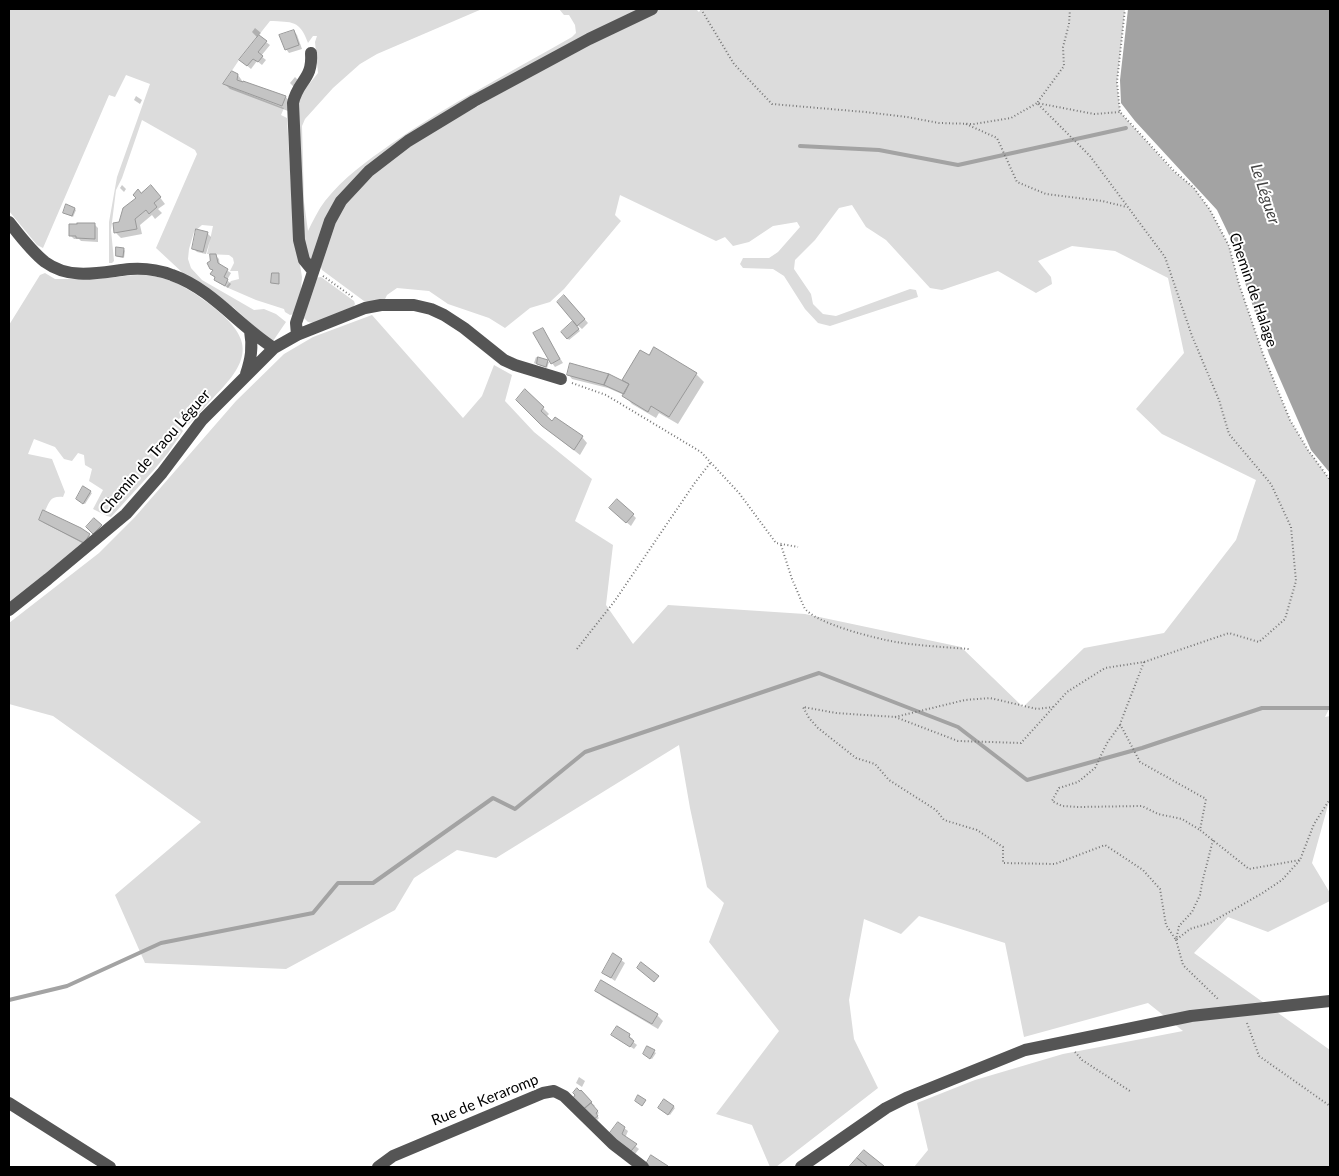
<!DOCTYPE html>
<meta charset="utf-8">
<style>
body{margin:0}
#map{position:relative;width:1339px;height:1176px;overflow:hidden;background:#fff;font-family:Lato,sans-serif}
canvas{display:block}
.frame{position:absolute;inset:0;border:10px solid #000;pointer-events:none}
</style>
<div id="map">
<canvas width="1339" height="1176"></canvas>
<div class="frame"></div>
</div>
<script>
const g = document.querySelector('canvas').getContext('2d');
g.lineJoin = 'round';
function paint(path, color) { g.fillStyle = color; g.fill(path, 'evenodd'); }
function trace(path, color, width, dash) { g.strokeStyle = color; g.lineWidth = width; g.lineCap = dash ? 'butt' : 'round'; g.setLineDash(dash || []); g.stroke(path); }
function label(font, color, halo, rows, align = 'center') {
  g.font = font + ' Lato,sans-serif'; g.lineWidth = 4; g.setLineDash([]); g.textBaseline = 'middle'; g.strokeStyle = halo; g.fillStyle = color; for (const [text, x, y, turn = 0] of rows) {
    g.save(); g.translate(x, y); g.rotate((+turn || 0) * Math.PI / 180); g.textAlign = isNaN(turn) ? turn : align; if (halo) g.strokeText(text, 0, 0); g.fillText(text, 0, 0); g.restore();
  }
}
const green = new Path2D(`
 M 9,9 L 482,9 L 377,54 L 360,64 L 333,88 L 305,119 L 302,126 L 304,202 L 308,231 C 313,221 318,210 325,201 C 343,178 367,161 391,144 C 449,104 511,72 572,37 L 576,33 L 575,25 L 569,15 L 564,15 L 559,9 L 643,9 L 583,38 L 350,184 L 310,261 L 304,243 L 298,103 L 303,88 L 310,83 L 318,73 L 315,42 L 317,36 L 313,36 L 308,43 C 300,20 292,22 270,21 L 239,60 L 223,84 L 284,108 L 281,115 L 287,118 L 293,221 L 302,277 L 301,290 L 294,314 L 290,315 L 285,312 L 284,309 L 256,300 L 226,287 L 231,281 L 239,279 L 238,271 L 230,271 L 234,263 L 233,258 L 229,255 L 207,254 L 213,226 L 202,225 L 194,232 L 189,249 L 188,259 L 191,268 L 202,280 L 254,310 L 264,309 L 276,314 L 286,322 L 273,341 L 269,340 L 233,307 L 185,275 L 156,248 L 197,154 L 195,150 L 142,120 L 122,178 L 116,190 L 111,230 L 114,261 L 112,263 L 109,263 L 109,222 L 117,177 L 150,84 L 126,75 L 115,97 L 109,95 L 43,248 L 37,245 L 9,211 Z
 M 659,9 L 696,9 L 699,12 L 701,9 L 1125,9 L 1117,82 L 1120,112 L 1173,171 L 1194,188 L 1210,210 L 1229,246 L 1239,284 L 1263,354 L 1290,420 L 1308,450 L 1330,480 L 1330,707 L 1325,717 L 1330,716 L 1330,798 L 1312,863 L 1330,893 L 1330,901 L 1268,932 L 1228,917 L 1194,953 L 1330,1050 L 1330,1167 L 914,1167 L 928,1150 L 917,1103 L 975,1080 L 1063,1054 L 1183,1031 L 1148,1003 L 1024,1037 L 1005,943 L 919,916 L 901,934 L 864,919 L 849,1000 L 854,1039 L 878,1088 L 776,1167 L 770,1167 L 752,1125 L 716,1114 L 779,1031 L 709,942 L 724,903 L 707,887 L 690,808 L 679,745 L 496,858 L 457,850 L 414,878 L 395,910 L 286,969 L 145,963 L 115,895 L 201,822 L 53,716 L 9,704 L 9,623 L 99,553 L 135,517 L 236,401 L 284,354 L 313,337 L 372,315 L 463,418 L 482,396 L 494,365 L 512,375 L 505,401 L 534,432 L 592,479 L 575,521 L 613,545 L 606,605 L 633,644 L 668,605 L 805,614 L 961,647 L 1023,707 L 1084,648 L 1164,633 L 1236,540 L 1256,480 L 1162,434 L 1136,409 L 1184,353 L 1168,278 L 1115,251 L 1072,246 L 1038,261 L 1051,277 L 1052,284 L 1036,293 L 998,271 L 942,290 L 930,288 L 886,240 L 866,227 L 852,205 L 839,208 L 815,240 L 795,260 L 794,269 L 811,294 L 813,304 L 823,314 L 836,316 L 910,289 L 916,290 L 918,297 L 830,326 L 818,323 L 805,309 L 784,276 L 773,269 L 743,268 L 740,264 L 743,258 L 769,258 L 778,252 L 800,227 L 797,222 L 773,226 L 749,242 L 733,246 L 725,237 L 716,241 L 620,195 L 615,215 L 621,221 L 564,289 L 550,302 L 530,308 L 505,328 L 489,318 L 448,304 L 429,291 L 397,288 L 387,295 L 384,301 L 369,302 L 364,301 L 322,270 L 320,264 L 339,209 L 397,152 L 606,33 Z
 M 45,273 L 55,279 L 67,279 C 81,279 95,279 109,278 C 125,276 142,273 158,277 C 177,281 193,292 208,303 C 254,338 253,358 213,398 C 207,404 193,422 187,425 L 181,417 L 176,422 L 183,431 L 168,453 L 153,471 L 111,517 L 107,516 L 93,509 L 103,490 L 89,481 L 92,469 L 85,465 L 84,455 L 78,453 L 72,461 L 64,459 L 55,447 L 34,439 L 28,454 L 52,459 L 65,492 L 63,497 C 50,496 50,501 45,511 L 43,511 L 39,520 L 84,543 L 9,604 L 9,325 L 40,275 Z
 M 321,277 L 354,301 L 355,304 L 353,307 L 314,323 L 308,322 L 304,318 L 315,278 Z`);
const water = new Path2D(`
 M 1128,9 L 1330,9 L 1330,473 L 1311,450 L 1269,354 L 1229,235 L 1217,210 L 1135,121 L 1121,103 L 1120,80 Z`);
const shadow = new Path2D(`
 M 255,28 L 261,33 L 258,36 L 270,45 L 261,56 L 266,60 L 262,65 L 257,61 L 251,69 L 244,63 L 258,38 L 252,32 Z
 M 294,31 L 297,35 L 302,49 L 289,53 L 286,49 Z
 M 238,75 L 243,82 L 286,97 L 291,103 L 288,111 L 230,89 L 225,84 Z
 M 295,77 L 298,80 L 295,88 L 290,83 Z
 M 136,96 L 142,100 L 140,104 L 134,100 Z
 M 122,185 L 126,189 L 124,192 L 120,188 Z
 M 156,192 L 165,204 L 158,209 L 162,213 L 155,219 L 152,215 L 140,225 L 142,234 L 121,238 L 116,233 L 120,223 L 142,194 Z
 M 75,209 L 76,210 L 73,217 L 64,213 Z
 M 95,225 L 98,228 L 98,242 L 81,241 L 79,239 L 74,239 L 70,235 Z
 M 207,233 L 211,237 L 206,254 L 197,252 L 193,248 Z
 M 124,249 L 125,251 L 124,258 L 118,257 L 117,256 Z
 M 215,255 L 219,259 L 220,266 L 231,273 L 227,280 L 231,284 L 228,288 L 219,283 L 212,274 Z
 M 568,300 L 588,323 L 582,329 L 576,324 L 575,325 L 580,331 L 569,340 L 563,332 L 575,322 Z
 M 542,329 L 563,363 L 555,367 L 552,363 Z
 M 536,357 L 547,361 L 549,362 L 547,368 L 536,364 L 534,363 Z
 M 696,374 L 704,382 L 678,424 L 659,413 L 656,418 L 632,404 L 624,395 L 608,388 L 572,379 L 569,375 L 629,385 L 624,380 Z
 M 526,391 L 549,414 L 546,417 L 552,423 L 582,437 L 587,443 L 580,455 L 549,431 Z
 M 90,492 L 92,493 L 85,504 L 78,500 Z
 M 104,497 L 113,497 L 114,501 L 106,502 Z
 M 614,512 L 633,515 L 636,518 L 631,526 Z
 M 40,520 L 89,535 L 93,539 L 88,546 L 44,523 Z
 M 621,960 L 625,963 L 615,981 L 604,973 Z
 M 597,991 L 657,1015 L 663,1021 L 658,1029 L 602,996 Z
 M 617,1028 L 633,1039 L 632,1041 L 637,1045 L 634,1049 L 613,1035 Z
 M 648,1048 L 656,1053 L 652,1059 L 646,1055 Z
 M 579,1077 L 585,1081 L 582,1087 L 576,1083 Z
 M 581,1092 L 595,1106 L 593,1107 L 599,1113 L 596,1115 L 599,1118 L 597,1120 L 575,1097 Z
 M 665,1100 L 675,1108 L 670,1115 L 661,1109 Z
 M 624,1128 L 628,1131 L 625,1138 L 639,1149 L 635,1154 L 614,1137 Z`);
const stream = new Path2D(`
 M 800,146 L 879,150 L 958,165 L 1126,128
 M 9,1000 L 67,986 L 161,943 L 313,913 L 338,883 L 373,883 L 493,798 L 515,809 L 585,752 L 819,673 L 958,727 L 1027,780 L 1142,748 L 1262,708 L 1330,708`);
const building = new Path2D(`
 M 294,30 L 299,45 L 285,50 L 279,35 Z
 M 259,35 L 267,41 L 258,52 L 263,56 L 258,62 L 253,59 L 247,66 L 239,60 Z
 M 232,71 L 238,74 L 237,80 L 243,82 L 243,81 L 286,96 L 282,106 L 223,84 Z
 M 151,185 L 161,197 L 154,203 L 157,207 L 149,214 L 146,210 L 135,219 L 137,229 L 114,233 L 113,223 L 119,222 L 123,208 L 136,198 L 133,195 L 138,189 L 141,193 Z
 M 66,204 L 75,208 L 72,216 L 63,213 Z
 M 77,223 L 95,223 L 95,239 L 76,238 L 76,236 L 69,236 L 69,224 L 77,224 Z
 M 196,229 L 208,232 L 203,252 L 192,249 Z
 M 116,247 L 124,248 L 123,257 L 116,256 Z
 M 210,254 L 216,254 L 218,263 L 228,269 L 224,277 L 228,279 L 225,286 L 214,280 L 215,277 L 210,274 L 213,270 L 210,269 L 207,263 L 210,261 Z
 M 272,273 L 279,273 L 279,284 L 271,283 Z
 M 564,295 L 585,319 L 577,326 L 557,302 Z
 M 573,321 L 579,329 L 567,339 L 561,332 Z
 M 543,328 L 560,359 L 551,364 L 533,333 Z
 M 654,347 L 697,373 L 669,417 L 651,406 L 648,412 L 622,396 L 629,384 L 622,380 L 640,350 L 649,355 Z
 M 538,357 L 548,360 L 546,367 L 537,364 Z
 M 570,363 L 609,374 L 604,385 L 567,375 Z
 M 609,374 L 629,384 L 624,394 L 604,385 Z
 M 525,389 L 544,407 L 541,411 L 552,421 L 555,417 L 583,436 L 574,450 L 542,426 L 516,400 Z
 M 83,486 L 91,491 L 83,504 L 76,499 Z
 M 617,499 L 634,514 L 626,523 L 609,508 Z
 M 43,510 L 81,528 L 90,534 L 84,543 L 39,520 Z
 M 94,518 L 102,525 L 93,534 L 86,527 Z
 M 613,953 L 622,959 L 611,978 L 602,973 Z
 M 641,962 L 659,976 L 654,982 L 637,968 Z
 M 601,980 L 658,1014 L 652,1024 L 595,991 Z
 M 617,1026 L 630,1034 L 629,1037 L 634,1041 L 630,1047 L 611,1035 Z
 M 647,1046 L 655,1050 L 650,1059 L 643,1054 Z
 M 577,1088 L 580,1091 L 581,1090 L 592,1102 L 584,1109 L 573,1098 L 575,1095 L 573,1093 Z
 M 638,1095 L 646,1100 L 642,1106 L 635,1101 Z
 M 664,1099 L 674,1106 L 668,1115 L 658,1108 Z
 M 591,1103 L 598,1111 L 596,1113 L 598,1116 L 594,1119 L 584,1109 Z
 M 618,1122 L 625,1127 L 622,1134 L 637,1144 L 631,1151 L 609,1134 Z
 M 864,1150 L 884,1166 L 883,1167 L 868,1167 L 857,1158 Z
 M 651,1155 L 668,1166 L 667,1167 L 651,1167 L 646,1164 Z
 M 857,1158 L 868,1167 L 849,1167 Z`);
const path = new Path2D(`
 M 701,9 L 734,64 L 772,104 L 865,112 L 907,117 L 939,123 L 974,124 L 1011,118 L 1037,103 L 1094,114 L 1120,112
 M 1070,9 L 1069,24 L 1063,47 L 1064,66 L 1037,103 L 1090,156 L 1165,257 L 1192,336 L 1219,400 L 1229,434 L 1271,484 L 1291,527 L 1296,581 L 1285,619 L 1259,642 L 1229,633 L 1144,662 L 1105,668 L 1067,692 L 1021,743 L 958,741 L 895,717 L 836,713 L 803,707 L 809,718 L 818,728 L 856,758 L 875,764 L 889,780 L 936,810 L 944,820 L 977,830 L 1003,847 L 1003,863 L 1055,864 L 1105,845 L 1143,870 L 1160,889 L 1166,925 L 1176,940 L 1190,929 L 1210,923 L 1261,894 L 1282,880 L 1300,860
 M 1125,9 L 1117,82 L 1120,112 L 1174,171 L 1194,188 L 1210,210 L 1229,246 L 1239,284 L 1263,354 L 1290,420 L 1308,450 L 1330,480
 M 966,124 L 997,138 L 1017,182 L 1046,194 L 1102,201 L 1127,207
 M 323,276 L 354,298
 M 572,383 L 606,395 L 701,452 L 739,493 L 776,543 L 798,547
 M 781,545 L 792,579 L 804,607 C 812,623 878,639 896,642 C 920,646 945,647 969,649
 M 577,649 L 614,602 L 694,484 L 711,462
 M 1144,662 L 1120,724 L 1140,762 L 1206,799 L 1200,830 L 1249,869 L 1300,860 L 1314,824 L 1330,799
 M 895,717 L 965,700 L 990,698 L 1037,709 L 1053,707
 M 1120,725 L 1107,743 L 1095,768 L 1078,782 L 1059,788 L 1052,801 L 1062,806 L 1078,807 L 1142,806 L 1158,814 L 1182,819 L 1200,830
 M 1213,840 L 1202,883 L 1200,895 L 1192,912 L 1179,926 L 1176,940 L 1183,965 L 1219,1000
 M 1247,1023 L 1259,1056 L 1330,1106
 M 1075,1052 L 1082,1060 L 1130,1091`);
const minor = new Path2D(`
 M 311,53 C 313,80 298,80 293,103 L 299,240 L 304,260 L 313,271
 M 9,222 C 20,236 31,251 45,262 C 71,281 101,272 130,269 C 144,268 159,270 172,275 C 212,289 239,326 274,348
 M 297,335 L 296,323 L 330,221 L 341,201 L 369,171 L 408,141 L 474,101 L 589,39 L 652,9
 M 246,374 C 251,359 253,347 250,331
 M 9,610 L 48,579 L 126,514 L 162,473 L 202,420 L 274,348 L 297,335 L 365,308 L 381,305 L 414,305 L 431,309 L 444,315 L 464,328 L 504,360 L 515,365 L 561,379
 M 9,1103 L 110,1167
 M 378,1167 L 393,1156 L 543,1093 L 554,1091 L 564,1096 L 613,1144 L 643,1167
 M 801,1167 L 886,1108 L 906,1098 L 1025,1050 L 1191,1016 L 1330,1001`);
const streetNames = [
 ["Chemin de Halage",1253,290,71],
 ["Chemin de Traou Léguer",155,452,-49],
 ["Rue de Keraromp",485,1100,-22]
];
const waterNames = [
 ["Le Léguer",1265,194,72]
];
paint(green, '#dcdcdc');
paint(water, '#a3a3a3');
paint(shadow, '#0003');
trace(stream, '#a3a3a3', 4);
paint(building, '#c4c4c4');
trace(building, '#999', 1);
trace(path, '#777', 2, [1, 2.5]);
trace(minor, '#555', 12);
label('15px', '#000', '#fff', streetNames);
label('italic 16px', '#444', '#fff', waterNames);
</script>
